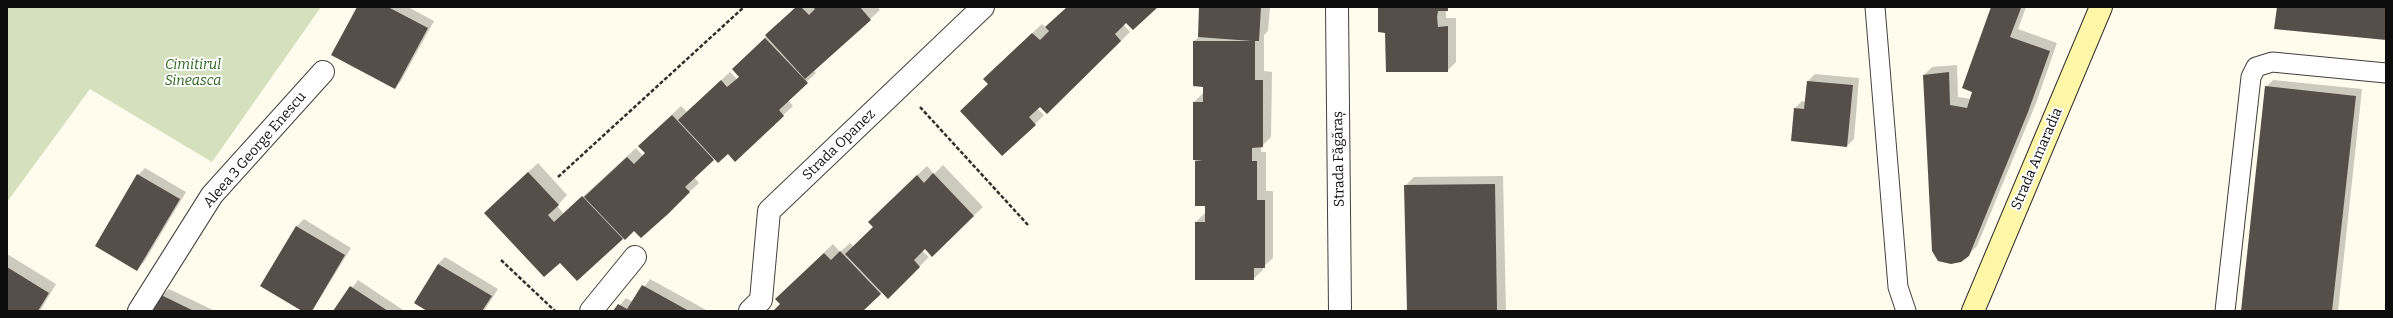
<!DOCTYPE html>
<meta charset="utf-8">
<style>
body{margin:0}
#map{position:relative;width:2393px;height:318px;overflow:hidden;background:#fffced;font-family:Bitter,serif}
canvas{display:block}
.frame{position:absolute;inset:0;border:8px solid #0d0d0d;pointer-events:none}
</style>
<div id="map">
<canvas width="2393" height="318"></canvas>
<div class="frame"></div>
</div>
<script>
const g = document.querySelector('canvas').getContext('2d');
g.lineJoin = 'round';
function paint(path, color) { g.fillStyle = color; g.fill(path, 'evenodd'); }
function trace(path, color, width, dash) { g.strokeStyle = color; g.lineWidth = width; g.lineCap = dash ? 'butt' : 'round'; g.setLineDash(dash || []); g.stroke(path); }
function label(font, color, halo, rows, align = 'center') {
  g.font = font + ' Bitter,serif'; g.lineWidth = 4; g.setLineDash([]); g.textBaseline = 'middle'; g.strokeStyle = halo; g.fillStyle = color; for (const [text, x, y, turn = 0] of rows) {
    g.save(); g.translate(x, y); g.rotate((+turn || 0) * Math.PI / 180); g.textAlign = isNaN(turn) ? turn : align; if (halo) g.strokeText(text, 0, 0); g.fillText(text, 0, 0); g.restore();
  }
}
const cemetery = new Path2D(`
 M 7,7 L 321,7 L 212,162 L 90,89 L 7,202 Z`);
const shadow = new Path2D(`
 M 358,7 L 408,7 L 434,21 L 401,81 L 395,88 Z
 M 796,7 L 877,7 L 880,10 L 814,71 L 816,73 L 788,100 L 793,106 L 735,160 L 728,153 L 715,157 L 694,177 L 699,183 L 641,237 L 634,229 L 577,279 L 560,261 L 494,204 L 538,163 L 567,195 L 557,206 L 564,214 L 636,148 L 643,156 L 646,153 L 648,137 L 681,106 L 687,112 L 730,72 L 737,79 L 740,76 L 742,60 Z
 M 1068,7 L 1157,7 L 1126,22 L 1123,24 L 1130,32 L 1047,113 L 1040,105 L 1037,108 L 1044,115 L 1035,124 L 990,84 L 993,70 L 1042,24 L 1046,28 Z
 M 1200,7 L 1270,7 L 1268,31 L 1264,35 L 1264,71 L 1272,72 L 1271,137 L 1261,147 L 1261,152 L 1266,152 L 1266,191 L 1273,191 L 1273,258 L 1263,267 L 1263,270 L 1253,279 L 1196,222 L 1205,213 L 1206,206 L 1196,205 L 1194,102 L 1203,93 L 1204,86 L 1194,41 L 1199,37 Z
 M 1379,7 L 1450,7 L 1446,10 L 1446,18 L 1456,18 L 1456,62 L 1447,71 L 1386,32 Z
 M 1992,7 L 2026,7 L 2018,29 L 2057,43 L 2036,103 L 1977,246 L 1968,255 L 1924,75 L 1932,67 L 1957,65 L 1958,97 L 1971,99 L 1973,91 L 1963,87 Z
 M 1815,74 L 1859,78 L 1854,139 L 1847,146 L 1795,108 L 1802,101 L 1806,102 L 1808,81 Z
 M 2273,80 L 2362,89 L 2338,311 L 2242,311 L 2266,87 Z
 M 943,165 L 983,207 L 932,255 L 925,248 L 922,251 L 929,257 L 888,298 L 882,292 L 861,311 L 774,311 L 781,304 L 785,290 L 833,244 L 840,252 L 850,243 L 854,247 L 875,227 L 878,213 L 927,166 L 934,174 Z
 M 145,168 L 186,192 L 144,262 L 137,269 L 138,175 Z
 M 1503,176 L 1506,311 L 1408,311 L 1405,186 L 1414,177 Z
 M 304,219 L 351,248 L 312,311 L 304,311 L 262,286 L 297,226 Z
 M 7,254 L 56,284 L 40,311 L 7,311 Z
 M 445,257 L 498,289 L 484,311 L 429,311 L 415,303 L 438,264 Z
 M 650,279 L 708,311 L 615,311 L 626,298 L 633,302 Z
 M 358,280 L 403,310 L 403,311 L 335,311 Z
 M 169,289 L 215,311 L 155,311 L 162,295 Z`);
const building = new Path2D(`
 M 357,7 L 388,7 L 428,28 L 395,89 L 331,55 Z
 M 796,7 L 801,7 L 809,15 L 815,9 L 813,7 L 860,7 L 871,20 L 805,79 L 765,35 Z
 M 1067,7 L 1158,7 L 1133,30 L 1126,23 L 1115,34 L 1121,41 L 1047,114 L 1040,107 L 1029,117 L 1036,125 L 1002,156 L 960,111 L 988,84 L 983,79 L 1032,33 L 1040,40 L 1049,31 L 1045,27 Z
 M 1199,7 L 1261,7 L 1259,41 L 1255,41 L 1255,80 L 1263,80 L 1263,147 L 1252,148 L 1252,161 L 1257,161 L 1257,200 L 1265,200 L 1265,268 L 1254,268 L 1254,280 L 1195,280 L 1195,222 L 1205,222 L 1205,206 L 1195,206 L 1195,161 L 1203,160 L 1193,160 L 1193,102 L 1203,102 L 1203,87 L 1193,86 L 1193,41 L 1252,41 L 1198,37 Z
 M 1378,7 L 1448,7 L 1448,11 L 1438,11 L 1437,17 L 1438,27 L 1448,26 L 1448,72 L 1386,72 L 1385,33 L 1378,32 Z
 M 1991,7 L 2021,8 L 2010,37 L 2050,51 L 2028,112 L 1969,256 L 1961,262 L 1951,264 L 1938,261 L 1932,251 L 1923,75 L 1949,72 L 1950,105 L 1967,108 L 1972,92 L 1962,88 Z
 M 2277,7 L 2386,7 L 2386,40 L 2274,29 Z
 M 765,38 L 808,83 L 779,110 L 784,116 L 735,162 L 728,154 L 718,163 L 678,120 L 721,80 L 727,87 L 739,77 L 732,69 Z
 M 1807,81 L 1853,85 L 1847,147 L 1791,141 L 1794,108 L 1804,109 Z
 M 2265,86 L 2356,96 L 2332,311 L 2241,311 Z
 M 672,115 L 714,160 L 685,187 L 690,192 L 668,214 L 641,238 L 634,231 L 625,240 L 584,197 L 627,157 L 634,164 L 645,153 L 638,146 Z
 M 528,172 L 559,205 L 548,215 L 554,222 L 582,196 L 623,239 L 577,281 L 560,263 L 544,277 L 484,213 Z
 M 933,173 L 974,216 L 932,257 L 925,249 L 914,260 L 920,267 L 888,299 L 845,254 L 873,227 L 868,222 L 917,175 L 924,183 Z
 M 137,174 L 180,199 L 137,271 L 95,246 Z
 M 1495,184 L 1497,311 L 1407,311 L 1404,185 Z
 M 296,226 L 345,255 L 312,311 L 302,311 L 260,286 Z
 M 840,251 L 881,294 L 863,311 L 773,311 L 780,304 L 775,299 L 824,253 L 831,260 Z
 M 438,264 L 492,296 L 482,311 L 427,311 L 414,303 Z
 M 7,267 L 49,293 L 38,311 L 7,311 Z
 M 642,285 L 689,311 L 613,311 L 618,304 L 627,309 Z
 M 350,286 L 388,311 L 333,311 Z
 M 161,295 L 194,311 L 153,311 Z`);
const path = new Path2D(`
 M 920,107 L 1028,225
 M 558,177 L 744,7
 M 501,260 L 555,311`);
const service = new Path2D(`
 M 1875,7 L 1898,287 L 1906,311
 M 2225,311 L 2251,77 L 2256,67 L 2272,62 L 2386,73`);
const minor = new Path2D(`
 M 1337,7 L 1340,311
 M 139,311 L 212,195 L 323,72
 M 591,311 L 635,257
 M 750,311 L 761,300 L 769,211 L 983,7`);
const secondary = new Path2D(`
 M 1973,311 L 2101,7`);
const parkNames = [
 ["Cimitirul",193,65],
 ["Sineasca",193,81]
];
const streetNames = [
 ["Strada Opanez",839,145,-44],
 ["Aleea 3 George Enescu",255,150,-49],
 ["Strada Făgăraș",1339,159,-91],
 ["Strada Amaradia",2037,159,-67]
];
paint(cemetery, '#d5e0be');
paint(shadow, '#0003');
paint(building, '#564e49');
trace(service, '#404040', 21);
trace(minor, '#404040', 24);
trace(secondary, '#2f2f2f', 24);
trace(path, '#2f2f2f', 2.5, [4, 2]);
trace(service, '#fff', 19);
trace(minor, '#fff', 22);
trace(secondary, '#fff6a8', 22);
label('italic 14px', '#2b651d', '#fff', parkNames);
label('14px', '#0d0d0d', '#fff', streetNames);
</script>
